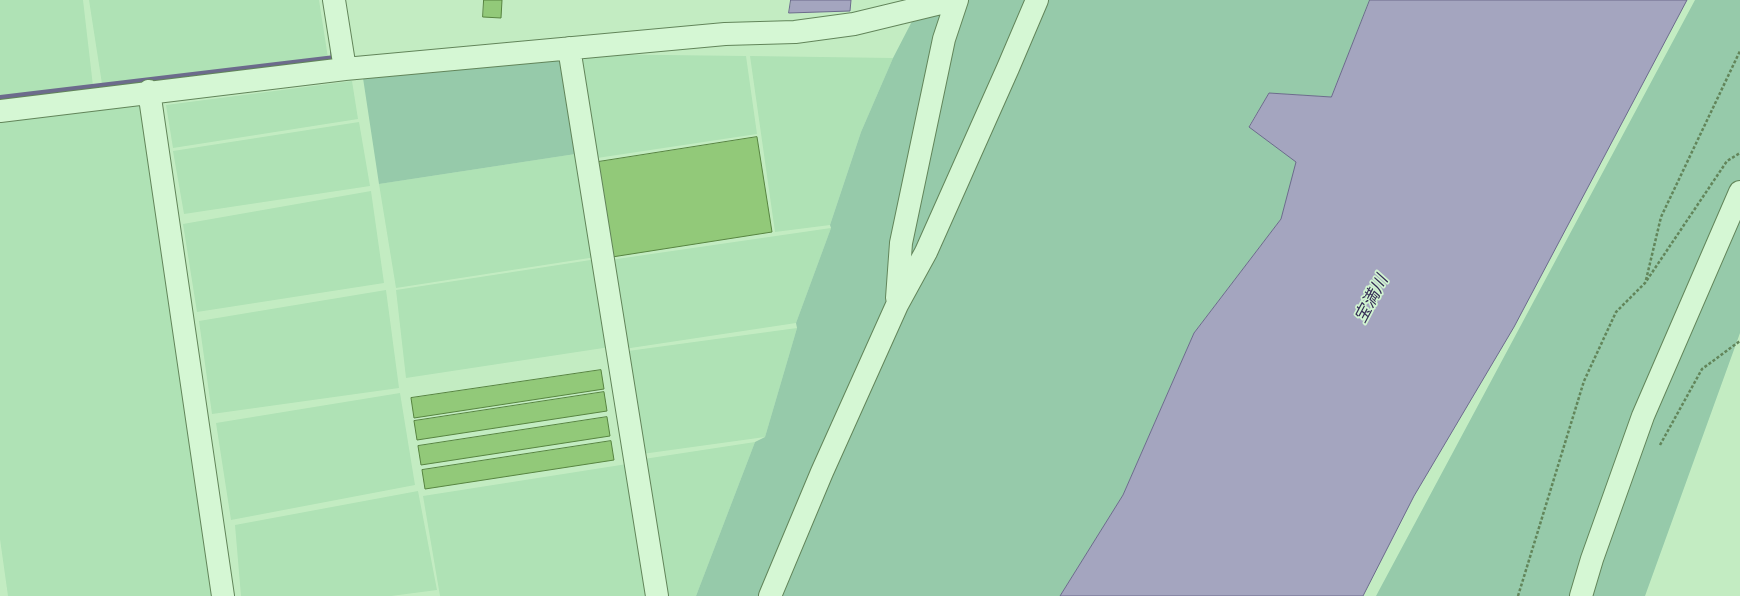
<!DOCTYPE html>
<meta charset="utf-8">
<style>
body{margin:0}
canvas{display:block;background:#c3ecc2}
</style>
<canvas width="1740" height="596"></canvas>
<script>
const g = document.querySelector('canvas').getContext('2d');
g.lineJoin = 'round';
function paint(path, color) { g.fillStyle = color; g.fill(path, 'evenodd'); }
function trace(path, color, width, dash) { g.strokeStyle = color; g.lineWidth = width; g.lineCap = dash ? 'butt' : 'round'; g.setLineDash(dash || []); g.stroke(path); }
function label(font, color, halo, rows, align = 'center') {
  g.font = font + ' Spectral,"Noto Sans JP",serif'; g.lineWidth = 3.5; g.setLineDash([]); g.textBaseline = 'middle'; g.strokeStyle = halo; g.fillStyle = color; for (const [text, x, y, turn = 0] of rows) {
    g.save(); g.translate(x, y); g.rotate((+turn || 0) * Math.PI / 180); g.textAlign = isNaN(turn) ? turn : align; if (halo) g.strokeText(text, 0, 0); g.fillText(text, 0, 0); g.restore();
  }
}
const farmland = new Path2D(`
 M 0,0 L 83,0 L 93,86 L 0,96 Z
 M 89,0 L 319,0 L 328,58 L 102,84 Z
 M 581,54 L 746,56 L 757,134 L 597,158 Z
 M 750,56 L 893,58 L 861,132 L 830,225 L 775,232 Z
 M 352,81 L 358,119 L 173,148 L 166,105 Z
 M 142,105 L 215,596 L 8,596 L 0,539 L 0,122 Z
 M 359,122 L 370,186 L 184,214 L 173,151 Z
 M 582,153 L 596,257 L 396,288 L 379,184 Z
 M 371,191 L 384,283 L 197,312 L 183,224 Z
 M 831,228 L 796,323 L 624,349 L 610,260 Z
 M 597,259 L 610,347 L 406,378 L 396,290 Z
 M 386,290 L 399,388 L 212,414 L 199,321 Z
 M 797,328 L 765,437 L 642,454 L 628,351 Z
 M 400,393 L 415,485 L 231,520 L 216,423 Z
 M 755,442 L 696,596 L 665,596 L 644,459 Z
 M 627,464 L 648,596 L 440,596 L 423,496 Z
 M 418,491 L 437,590 L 391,596 L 241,596 L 235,525 Z`);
const green = new Path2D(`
 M 923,0 L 1370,0 L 1331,97 L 1269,93 L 1249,126 L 1297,162 L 1281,219 L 1194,333 L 1123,495 L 1060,596 L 696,596 L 755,442 L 765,437 L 797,328 L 796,323 L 831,228 L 830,225 L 861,132 L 893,58 Z
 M 1695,0 L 1740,0 L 1740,333 L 1645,596 L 1376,596 Z
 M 567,57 L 582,153 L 379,184 L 363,78 Z`);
const water = new Path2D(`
 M 791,0 L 851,0 L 850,11 L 789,13 Z
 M 1370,0 L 1687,0 L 1514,327 L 1414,496 L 1363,596 L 1060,596 L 1123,495 L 1194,333 L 1281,219 L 1296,162 L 1249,127 L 1269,93 L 1331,97 Z`);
const stream = new Path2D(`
 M 0,99 L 335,59 L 334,51`);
const building = new Path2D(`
 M 484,0 L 502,0 L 501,18 L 483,17 Z
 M 757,137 L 772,232 L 612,257 L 598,162 Z
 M 601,370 L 604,389 L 414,418 L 411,398 Z
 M 604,392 L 607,411 L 417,440 L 414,421 Z
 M 607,417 L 610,436 L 421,465 L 418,446 Z
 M 611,441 L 614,460 L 425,489 L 422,470 Z`);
const path = new Path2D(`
 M 1646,280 L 1661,217 L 1740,51
 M 1660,445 L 1702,369 L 1740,341
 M 1518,596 L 1584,381 L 1616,312 L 1645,283 L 1727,161 L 1740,153`);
const minor = new Path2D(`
 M 334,0 L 345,69
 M 569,48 L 657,596
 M 149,91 L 223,596
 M 0,111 L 345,69 L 725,34 L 795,32 L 854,24 L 953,0
 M 897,298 L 901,243 L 944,39 L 957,0
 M 770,596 L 822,472 L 897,305 L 926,252 L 1008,68 L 1037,0
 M 1581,596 L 1592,559 L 1643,416 L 1740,192`);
const waterNames = [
 ["宝満川",1373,300,-62]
];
paint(farmland, '#afe2b5');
paint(green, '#96caaa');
paint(water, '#a4a5bf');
trace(water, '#6c6b8c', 1);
trace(stream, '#6c6b8c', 8);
paint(building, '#92c979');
trace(building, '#578440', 1);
trace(minor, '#62855a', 24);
trace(path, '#62855a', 2.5, [3, 2]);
trace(minor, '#d5f7d4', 22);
label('italic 17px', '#352d55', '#d1f4d1', waterNames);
</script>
